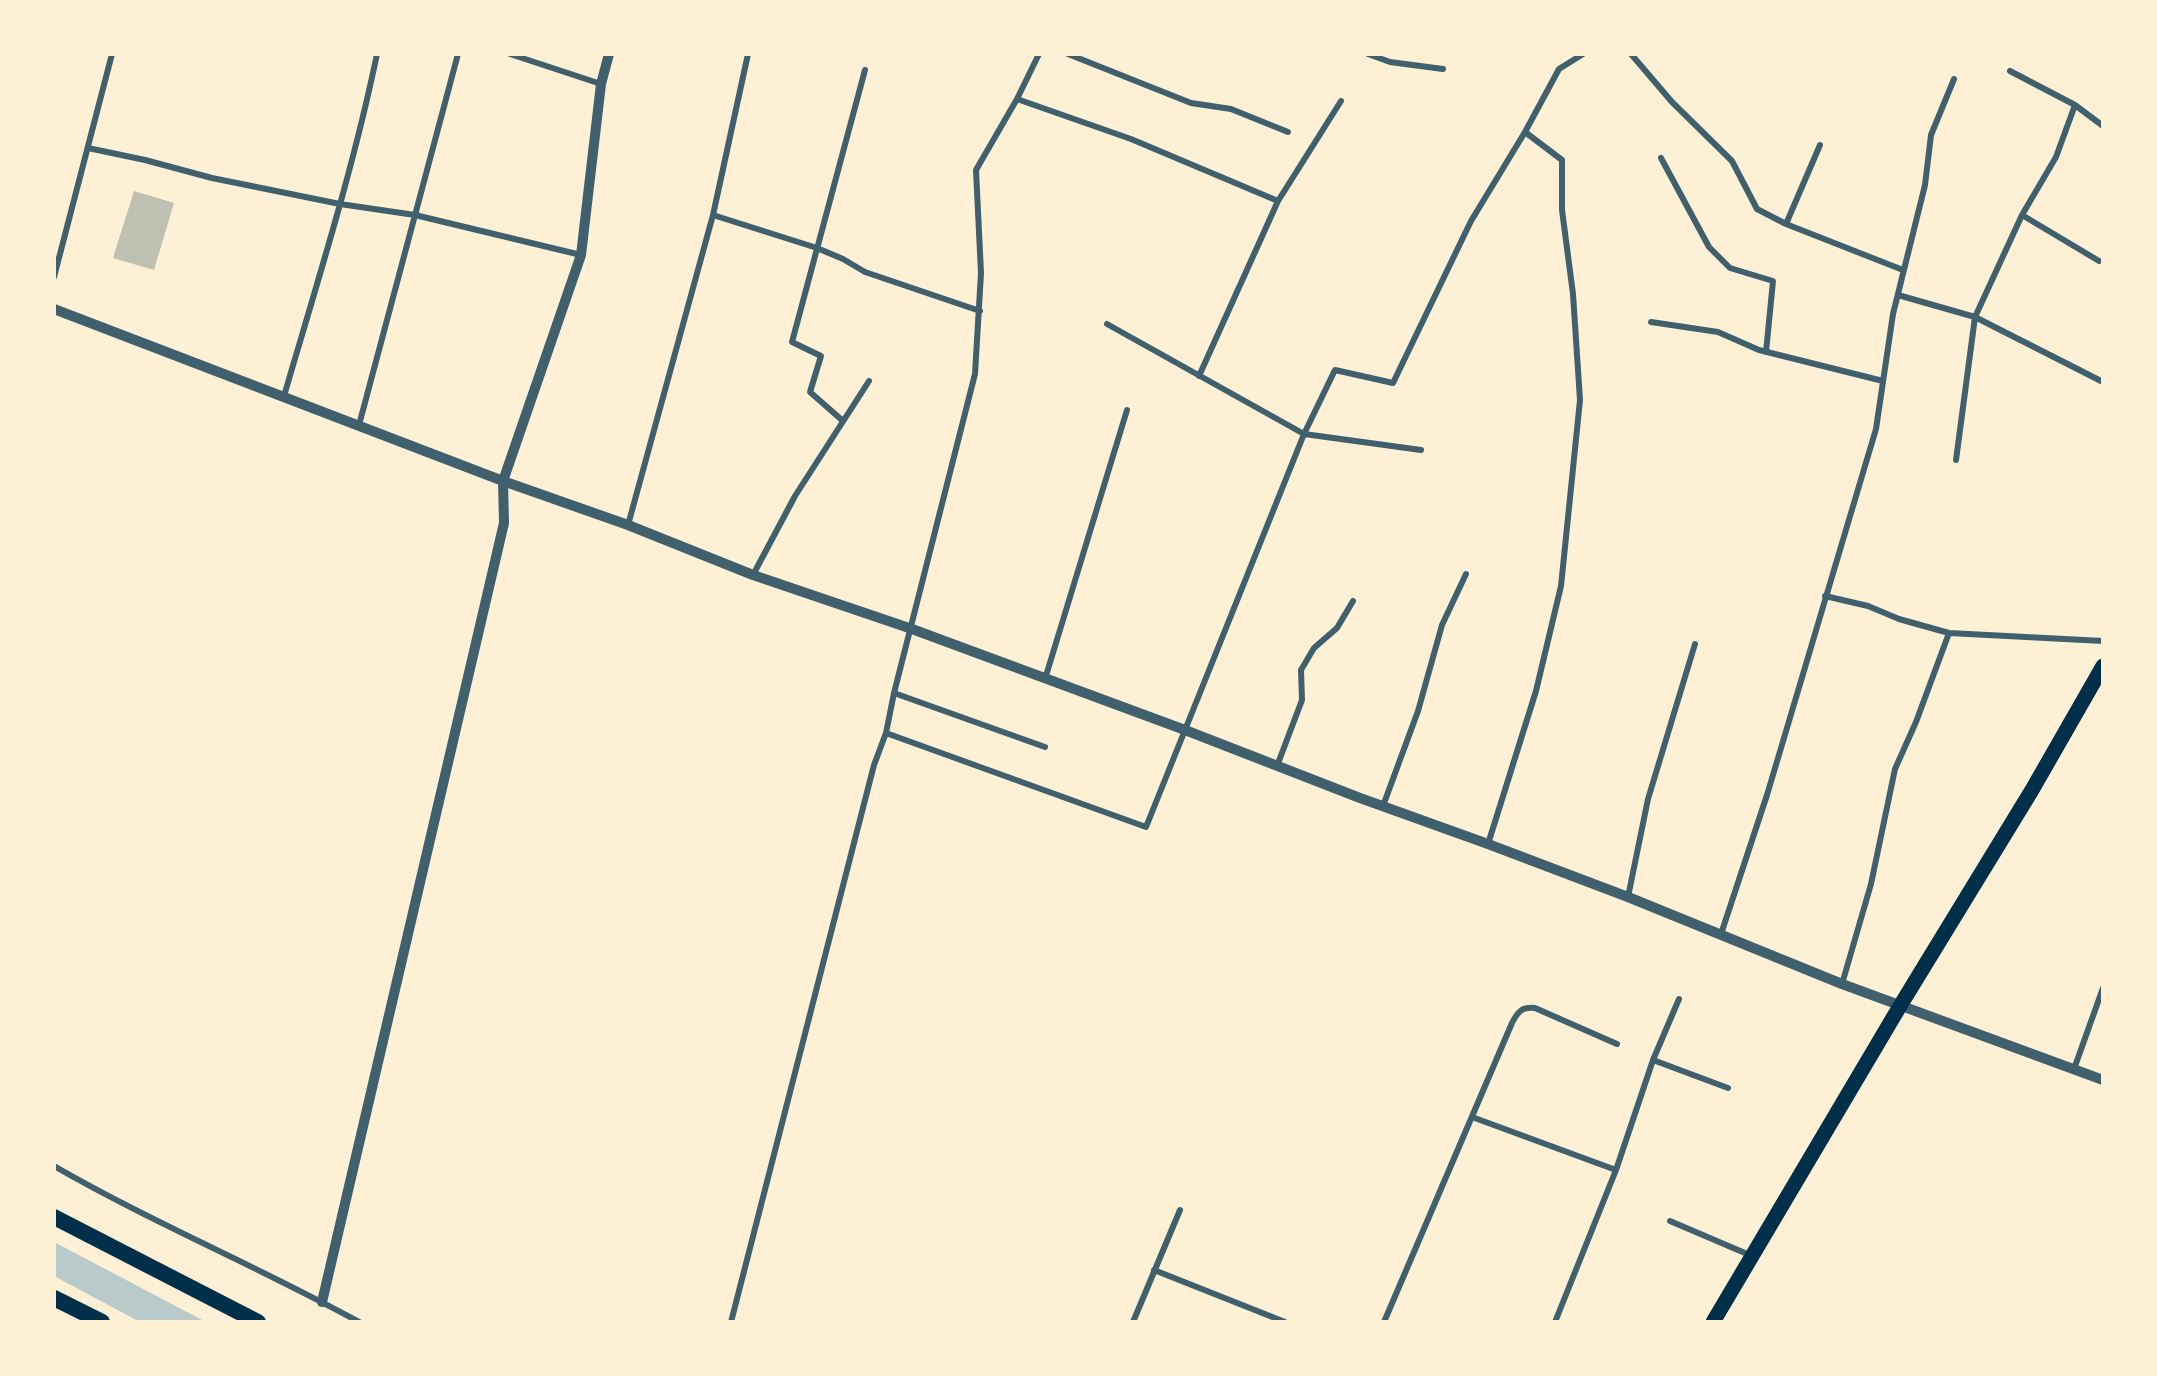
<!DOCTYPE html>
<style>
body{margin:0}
#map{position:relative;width:2157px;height:1376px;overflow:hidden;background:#fdf0d5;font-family:"Open Sans",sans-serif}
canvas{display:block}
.frame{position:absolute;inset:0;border:56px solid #fdf0d5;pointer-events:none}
</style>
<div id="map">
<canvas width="2157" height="1376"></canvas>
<div class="frame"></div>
</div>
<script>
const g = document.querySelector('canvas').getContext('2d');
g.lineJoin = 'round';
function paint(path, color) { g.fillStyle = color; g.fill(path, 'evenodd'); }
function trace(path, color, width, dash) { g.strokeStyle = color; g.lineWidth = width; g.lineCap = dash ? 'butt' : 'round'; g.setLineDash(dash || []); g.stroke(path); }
const green = new Path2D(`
 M 54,1242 L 206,1322 L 140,1322 L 54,1276 Z`);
const building = new Path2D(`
 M 134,191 L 174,203 L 154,270 L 113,258 Z`);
const minor = new Path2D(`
 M 510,54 L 601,84
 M 1068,54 L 1191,103 L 1231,109 L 1288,132
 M 1368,54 L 1390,62 L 1443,69
 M 1631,54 L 1672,102 L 1732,161 L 1757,209 L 1786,224 L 1903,270
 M 1017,99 L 1131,139 L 1278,201
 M 2075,105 L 2103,126
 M 88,148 L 145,160 L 212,178 L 340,204 L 415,215 L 581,255
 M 1661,158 L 1709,247 L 1730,268 L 1773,281 L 1766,352
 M 713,215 L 817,248 L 843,259 L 865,272 L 980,311
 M 2022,215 L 2099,261
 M 1786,224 L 1820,145
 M 54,277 L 112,54
 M 1898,295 L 1975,317 L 2103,382
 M 1651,322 L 1718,332 L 1759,350 L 1883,381
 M 1107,324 L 1304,434 L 1421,450
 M 1199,376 L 1278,201 L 1341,101
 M 284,396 C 317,283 353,170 377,54
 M 843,421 L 810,392 L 821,356 L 792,342 L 865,70
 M 359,425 L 458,54
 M 1956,460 L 1975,317 L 2022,215 L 2056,157 L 2075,105 L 2010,71
 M 628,525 L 713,215 L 748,54
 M 753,575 L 795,496 L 869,381
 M 1825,596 L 1868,606 L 1899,619 L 1949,633 L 2103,641
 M 1045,679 L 1127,410
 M 894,693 L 1045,747
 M 886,733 L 1146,827 L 1304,434 L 1335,370 L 1393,383 L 1471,221 L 1525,132 L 1559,69 L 1583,54
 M 1277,766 L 1302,700 L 1301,670 L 1314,648 L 1337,628 L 1353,601
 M 1383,806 L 1418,711 L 1442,625 L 1466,574
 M 1488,844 L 1536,691 L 1561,586 L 1580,400 L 1573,294 L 1562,210 L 1562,160 L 1525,132
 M 1628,897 L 1648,799 L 1695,644
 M 1721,934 L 1767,795 L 1876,429 L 1893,314 L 1925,185 L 1931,135 L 1954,79
 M 1842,984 L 1871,884 L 1895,769 L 1916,722 L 1949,633
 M 1653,1060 L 1728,1088
 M 2074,1069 L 2103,988
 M 1472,1117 L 1616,1170
 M 54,1166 C 153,1223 259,1267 359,1322
 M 1670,1221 L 1752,1256
 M 1154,1270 L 1285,1322
 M 731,1322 L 874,765 L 886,733 L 894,693 L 975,374 L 981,273 L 976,170 L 1017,99 L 1039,54
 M 1133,1322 L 1180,1210
 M 1384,1322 L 1512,1023 C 1518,1011 1522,1007 1535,1008 L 1617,1044
 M 1555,1322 L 1616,1170 L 1653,1060 L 1679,999`);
const tertiary = new Path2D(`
 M 54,309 L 503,481 L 628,525 L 753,575 L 912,629 L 1185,730 L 1360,798 L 1488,844 L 1628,897 L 1842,984 L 2103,1080
 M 322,1302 L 504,523 L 503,481 L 581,255 L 601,84 L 609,54`);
const primary = new Path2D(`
 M 1713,1322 L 1900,1006 L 2032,790 L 2103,666`);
const motorway = new Path2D(`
 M 54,1217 L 258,1322
 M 54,1298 L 102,1322`);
paint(green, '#b9caca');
paint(building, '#bec0b2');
trace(minor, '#3f606c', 6);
trace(tertiary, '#3f606c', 10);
trace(primary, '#003049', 15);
trace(motorway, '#003049', 16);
</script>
